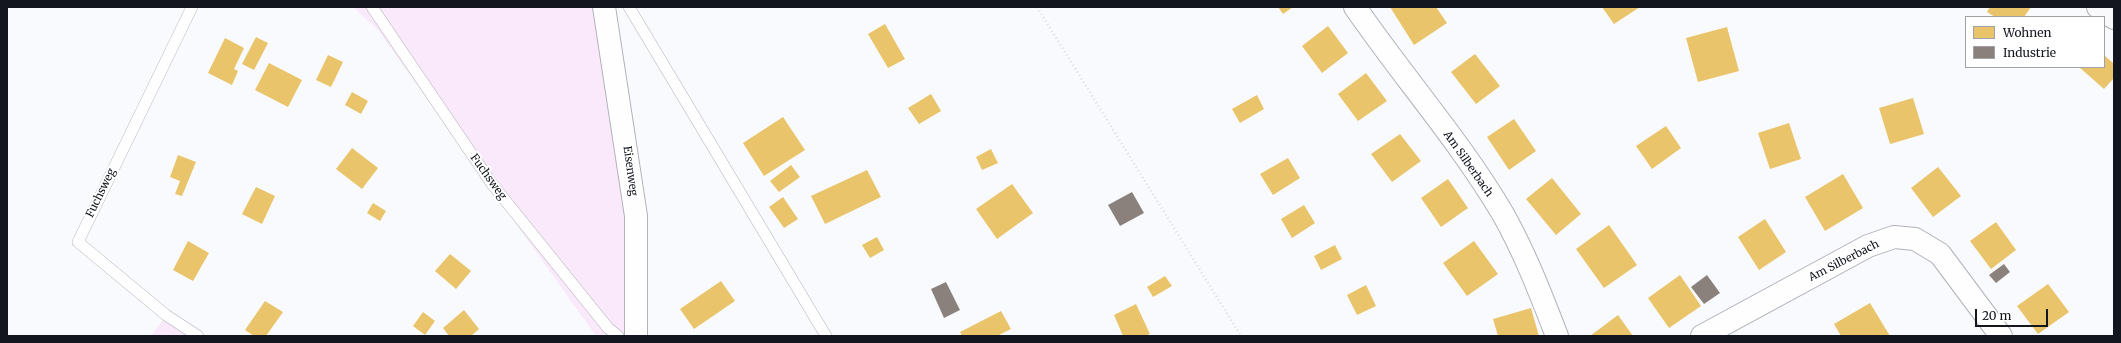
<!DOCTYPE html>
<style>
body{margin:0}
#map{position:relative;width:2121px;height:343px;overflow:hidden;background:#f9fafd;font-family:Merriweather,serif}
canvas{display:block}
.frame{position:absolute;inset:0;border:8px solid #13161f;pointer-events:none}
.legend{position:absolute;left:1965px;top:16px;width:140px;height:52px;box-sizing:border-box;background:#fff;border:1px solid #a1a2a5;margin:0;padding:5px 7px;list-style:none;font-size:12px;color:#13161f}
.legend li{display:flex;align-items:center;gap:8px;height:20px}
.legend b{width:20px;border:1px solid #a1a2a5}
.scale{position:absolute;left:1975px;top:309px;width:73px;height:18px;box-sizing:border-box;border:2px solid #13161f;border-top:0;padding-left:5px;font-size:12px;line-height:14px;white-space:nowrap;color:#13161f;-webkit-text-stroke:3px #fff;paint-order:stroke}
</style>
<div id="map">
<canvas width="2121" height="343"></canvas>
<div class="frame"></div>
<ul class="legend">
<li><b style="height:11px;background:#e9c46a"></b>Wohnen</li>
<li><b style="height:11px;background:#8a817c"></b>Industrie</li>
</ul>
<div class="scale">20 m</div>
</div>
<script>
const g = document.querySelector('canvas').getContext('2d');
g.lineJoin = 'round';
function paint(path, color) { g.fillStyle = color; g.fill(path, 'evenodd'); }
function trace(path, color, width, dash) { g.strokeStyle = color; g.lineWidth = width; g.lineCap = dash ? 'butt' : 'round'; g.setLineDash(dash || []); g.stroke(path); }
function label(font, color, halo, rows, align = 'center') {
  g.font = font + ' Merriweather,serif'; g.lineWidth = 4; g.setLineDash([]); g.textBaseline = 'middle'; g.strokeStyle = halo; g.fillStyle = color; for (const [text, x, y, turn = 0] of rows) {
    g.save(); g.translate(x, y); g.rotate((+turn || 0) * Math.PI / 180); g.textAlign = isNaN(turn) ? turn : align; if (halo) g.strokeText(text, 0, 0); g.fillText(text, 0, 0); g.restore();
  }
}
const green = new Path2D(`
 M 353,7 L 597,7 L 629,218 L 630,336 L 596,336 L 378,30 Z
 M 166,315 L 186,336 L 151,336 Z`);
const homes = new Path2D(`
 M 1278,7 L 1293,7 L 1283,14 Z
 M 1390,7 L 1436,7 L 1447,23 L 1414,45 Z
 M 1602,7 L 1640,7 L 1614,24 Z
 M 1990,7 L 2031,7 L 2024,17 L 1995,17 L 1987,12 Z
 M 885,24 L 905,59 L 888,68 L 868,34 Z
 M 1328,26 L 1348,53 L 1322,73 L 1302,46 Z
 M 1727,27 L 1739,71 L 1698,82 L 1686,38 Z
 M 256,37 L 268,43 L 254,70 L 242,64 Z
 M 225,38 L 244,48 L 234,69 L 238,71 L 232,85 L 208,73 Z
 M 1475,54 L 1500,86 L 1476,104 L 1451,72 Z
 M 328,55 L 343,62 L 331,87 L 316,80 Z
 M 2104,55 L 2114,64 L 2114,78 L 2104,89 L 2079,67 L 2104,67 Z
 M 269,63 L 302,80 L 288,107 L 255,90 Z
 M 1366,73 L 1387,101 L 1358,121 L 1338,94 Z
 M 352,92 L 368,101 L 361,114 L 345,105 Z
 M 931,94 L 941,111 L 919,124 L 908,108 Z
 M 1257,95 L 1264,109 L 1240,123 L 1232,109 Z
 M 1913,98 L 1924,134 L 1890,144 L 1879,108 Z
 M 783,117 L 805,150 L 764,176 L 743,143 Z
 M 1514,119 L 1536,151 L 1509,170 L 1487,137 Z
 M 1789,123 L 1801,159 L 1770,169 L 1758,133 Z
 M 1666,126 L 1681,148 L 1652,169 L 1636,146 Z
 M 1400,134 L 1421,161 L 1392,182 L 1371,154 Z
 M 352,148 L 378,168 L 362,189 L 336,169 Z
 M 991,149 L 998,163 L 982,170 L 976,157 Z
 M 178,155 L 196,162 L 182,196 L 175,194 L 180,181 L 170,177 Z
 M 1288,158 L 1300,178 L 1273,195 L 1260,174 Z
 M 791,165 L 800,177 L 779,192 L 770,181 Z
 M 1938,167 L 1961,196 L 1933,217 L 1911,188 Z
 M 867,170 L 881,197 L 825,224 L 811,196 Z
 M 1843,174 L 1863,208 L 1825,231 L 1805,197 Z
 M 1552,178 L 1581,214 L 1556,235 L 1526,199 Z
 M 1448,179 L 1468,208 L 1441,227 L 1421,198 Z
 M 1012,184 L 1033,213 L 997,239 L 976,209 Z
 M 256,187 L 275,196 L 262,224 L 242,214 Z
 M 783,197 L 798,219 L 784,228 L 769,207 Z
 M 373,203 L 386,211 L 380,221 L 367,213 Z
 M 1304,205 L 1315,223 L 1292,238 L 1281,219 Z
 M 1765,219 L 1786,252 L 1759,270 L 1738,237 Z
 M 1996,222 L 2016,250 L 1991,269 L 1970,241 Z
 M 1609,225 L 1637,265 L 1604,288 L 1576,249 Z
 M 877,237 L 884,250 L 870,258 L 862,245 Z
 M 188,241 L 209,253 L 193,281 L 173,270 Z
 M 1474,241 L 1498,274 L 1467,296 L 1443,263 Z
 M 1335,245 L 1342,259 L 1321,270 L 1314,256 Z
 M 450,254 L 471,271 L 456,289 L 435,271 Z
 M 1680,275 L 1701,306 L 1669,328 L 1648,298 Z
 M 1165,276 L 1172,286 L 1153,297 L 1147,287 Z
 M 721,281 L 735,301 L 694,329 L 680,309 Z
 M 2048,284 L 2069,312 L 2038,334 L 2017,306 Z
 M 1366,285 L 1376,306 L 1357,315 L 1347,295 Z
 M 265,301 L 283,312 L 266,336 L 254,336 L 245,330 Z
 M 1870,303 L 1890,336 L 1841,336 L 1834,324 Z
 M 1136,304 L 1150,334 L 1144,336 L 1123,336 L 1114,315 Z
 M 1531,308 L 1539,336 L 1498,336 L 1493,319 Z
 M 464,310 L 479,329 L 471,336 L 449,336 L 443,328 Z
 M 1001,311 L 1011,329 L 997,336 L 962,336 L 960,332 Z
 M 423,312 L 435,321 L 425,335 L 413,326 Z
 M 1618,315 L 1633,336 L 1590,336 Z`);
const industry = new Path2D(`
 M 1132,192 L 1144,213 L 1120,226 L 1108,205 Z
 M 2004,264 L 2010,272 L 1996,283 L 1989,275 Z
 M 1707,275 L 1720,293 L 1704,304 L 1691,287 Z
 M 946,282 L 960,310 L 944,318 L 931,289 Z`);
const path = new Path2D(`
 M 1037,7 L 1241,336`);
const lane = new Path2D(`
 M 192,7 L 78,242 L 166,315 L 198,336
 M 372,7 L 492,184 L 608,328 L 618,336
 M 629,7 L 826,336`);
const street = new Path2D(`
 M 604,7 L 636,216 L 636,336
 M 1355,7 C 1403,77 1460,141 1503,214 C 1525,253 1541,295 1557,336
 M 1702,336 L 1868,246 L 1894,237 L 1915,239 L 1940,254 L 2001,336`);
const secondary = new Path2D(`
 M 2098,7 L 2114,18`);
const streetNames = [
 ["Am Silberbach",1468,164,55],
 ["Eisenweg",630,171,82],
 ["Fuchsweg",488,177,54],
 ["Fuchsweg",101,193,-64],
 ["Am Silberbach",1844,261,-27]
];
paint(green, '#fae9fb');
paint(homes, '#e9c46a');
paint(industry, '#8a817c');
trace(lane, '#b0b2b8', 12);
trace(street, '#b0b2b8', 24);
trace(secondary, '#b0b2b8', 24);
trace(path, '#dcddde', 2.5, [1, 3]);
trace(lane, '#fefeff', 11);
trace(street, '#fefeff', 22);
trace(secondary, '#f9f8fb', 22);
label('11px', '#13161f', '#fff', streetNames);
</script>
